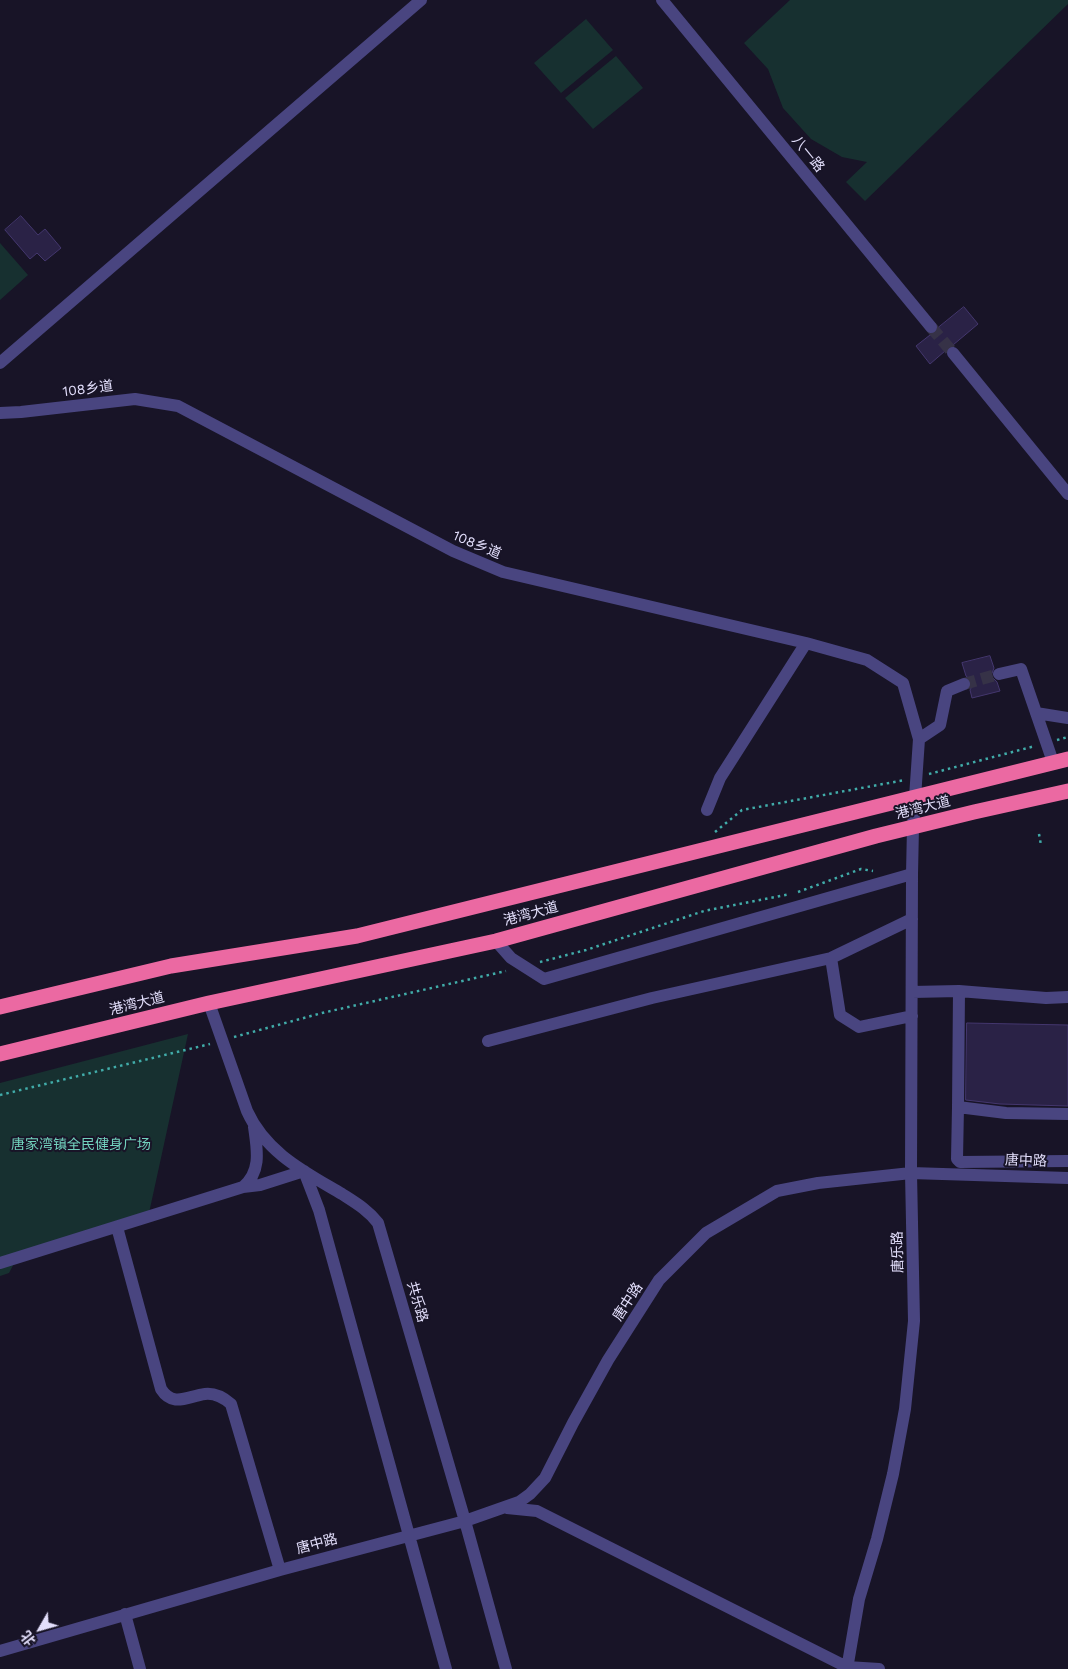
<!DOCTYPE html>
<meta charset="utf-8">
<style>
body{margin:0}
#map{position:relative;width:1068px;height:1669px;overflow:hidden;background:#181427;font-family:"Work Sans","Noto Sans SC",sans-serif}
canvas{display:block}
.north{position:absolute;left:15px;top:1604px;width:50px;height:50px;-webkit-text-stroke:4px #181427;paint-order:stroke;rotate:232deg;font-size:14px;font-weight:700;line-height:20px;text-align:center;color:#e2defb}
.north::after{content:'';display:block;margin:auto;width:18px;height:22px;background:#e2defb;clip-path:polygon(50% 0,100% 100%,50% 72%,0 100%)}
</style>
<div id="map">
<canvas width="1068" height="1669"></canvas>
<div class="north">北</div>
</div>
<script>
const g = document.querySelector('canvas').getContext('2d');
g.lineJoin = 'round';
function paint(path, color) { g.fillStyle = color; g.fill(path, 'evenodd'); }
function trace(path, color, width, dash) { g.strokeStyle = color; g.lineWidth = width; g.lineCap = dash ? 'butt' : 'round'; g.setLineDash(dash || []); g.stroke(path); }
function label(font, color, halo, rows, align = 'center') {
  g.font = font + ' "Work Sans","Noto Sans SC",sans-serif'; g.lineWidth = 4; g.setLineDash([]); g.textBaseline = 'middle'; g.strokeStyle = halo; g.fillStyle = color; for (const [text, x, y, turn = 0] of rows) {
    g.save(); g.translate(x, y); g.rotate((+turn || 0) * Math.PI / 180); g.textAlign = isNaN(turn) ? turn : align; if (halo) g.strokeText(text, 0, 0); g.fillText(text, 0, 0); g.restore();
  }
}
const green = new Path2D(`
 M 790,0 L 1068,0 L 1068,4 L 865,201 L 846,182 L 867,162 L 842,157 L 811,139 L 783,108 L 768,69 L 744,43 Z
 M 586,19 L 613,50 L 561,93 L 534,63 Z
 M 616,56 L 643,88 L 593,129 L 565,98 Z
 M 0,243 L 28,275 L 0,300 Z
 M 188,1034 L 149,1213 L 19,1254 L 9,1273 L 0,1276 L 0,1083 Z`);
const building = new Path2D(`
 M 21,216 L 38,235 L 45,229 L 61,248 L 45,261 L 37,253 L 30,259 L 5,230 Z
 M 964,307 L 978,324 L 953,345 L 948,346 L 945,351 L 930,364 L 916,346 L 930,335 L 936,334 L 939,327 Z
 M 990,656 L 994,668 L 991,676 L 997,682 L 1000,691 L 972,698 L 970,690 L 972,686 L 972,681 L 966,676 L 962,663 Z
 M 967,1023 L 1068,1025 L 1068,1106 L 1000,1104 L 966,1100 Z`);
const minorTunnel = new Path2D(`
 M 931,327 L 953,353
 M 964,684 L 999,674`);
const path = new Path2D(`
 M 1057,740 L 1068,737
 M 929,774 L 1035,746
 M 715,832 L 742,810 L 905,780
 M 1039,834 L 1041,845
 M 798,892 L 861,869 L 873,871
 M 540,962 L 586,950 L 704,911 L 790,894
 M 234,1037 L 322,1013 L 506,971
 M 0,1095 L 210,1044`);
const minor = new Path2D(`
 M 662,0 L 931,327
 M 953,353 L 1068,494
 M 0,363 L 421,0
 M 0,413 L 21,412 L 135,399 L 178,406 L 453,551 L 503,572 L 806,643 L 867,660 L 903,683 L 919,739 L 913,827 L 912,874 L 911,1173 L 914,1321 L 905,1409 L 893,1474 L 877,1539 L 859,1599 L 847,1669
 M 999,674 L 1021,669 L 1053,762
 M 1036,713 L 1068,718
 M 919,739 L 940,725 L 947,691 L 964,684
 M 707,810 L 720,778 L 806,643
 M 496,941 L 511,958 L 544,979 L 912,874
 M 831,958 L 840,1015 L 859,1027 L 912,1016
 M 959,991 L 958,1107 L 1006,1113 L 1068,1114
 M 912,992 L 959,991 L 1046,998 L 1068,997
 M 209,1003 L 247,1111 C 266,1153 305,1172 342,1194 C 356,1203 368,1210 378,1223 L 465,1521 L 506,1669
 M 488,1041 L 652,998 L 831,958 L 912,919
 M 958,1107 L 957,1159 L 960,1162 L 1068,1161
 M 243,1187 C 262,1171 257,1149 254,1127
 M 117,1227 L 161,1389 C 173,1408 188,1396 205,1394 C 214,1393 224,1398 231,1404 L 280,1570
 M 0,1263 L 243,1187 L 260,1185 L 304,1171 L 319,1210 L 446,1669
 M 507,1508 L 537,1511 L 847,1667 L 879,1669
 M 125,1614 L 140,1669
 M 0,1651 L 280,1570 L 465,1521 L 519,1502 L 530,1494 L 545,1478 L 573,1423 L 608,1360 L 659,1280 L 706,1233 L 777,1191 L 818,1183 L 911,1173 L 1068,1178`);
const highway = new Path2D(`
 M 0,1007 L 171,966 L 357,936 L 1068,759
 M 0,1054 L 209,1003 L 496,941 L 876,836 L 974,812 L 1068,791`);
const streetNames = [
 ["八一路",808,154,51],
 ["108乡道",88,389,-7],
 ["108乡道",477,545,23],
 ["港湾大道",923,808,-14],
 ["港湾大道",531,914,-15],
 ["港湾大道",137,1004,-14],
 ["唐中路",1026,1161,2],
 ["唐乐路",898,1252,-91],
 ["共乐路",417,1302,74],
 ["唐中路",628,1302,-57],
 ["唐中路",317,1544,-15]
];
const parkNames = [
 ["唐家湾镇全民健身广场",81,1145]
];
paint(green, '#173030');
paint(building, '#2a2246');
trace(building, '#44376e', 1);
trace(minorTunnel, '#363247', 12, [12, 6]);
trace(path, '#41aca9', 2.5, [2.5, 4]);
trace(minor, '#494580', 12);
trace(highway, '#eb69a2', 15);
label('14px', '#e2defb', '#181427', streetNames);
label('14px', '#72d2be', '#181427', parkNames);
</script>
